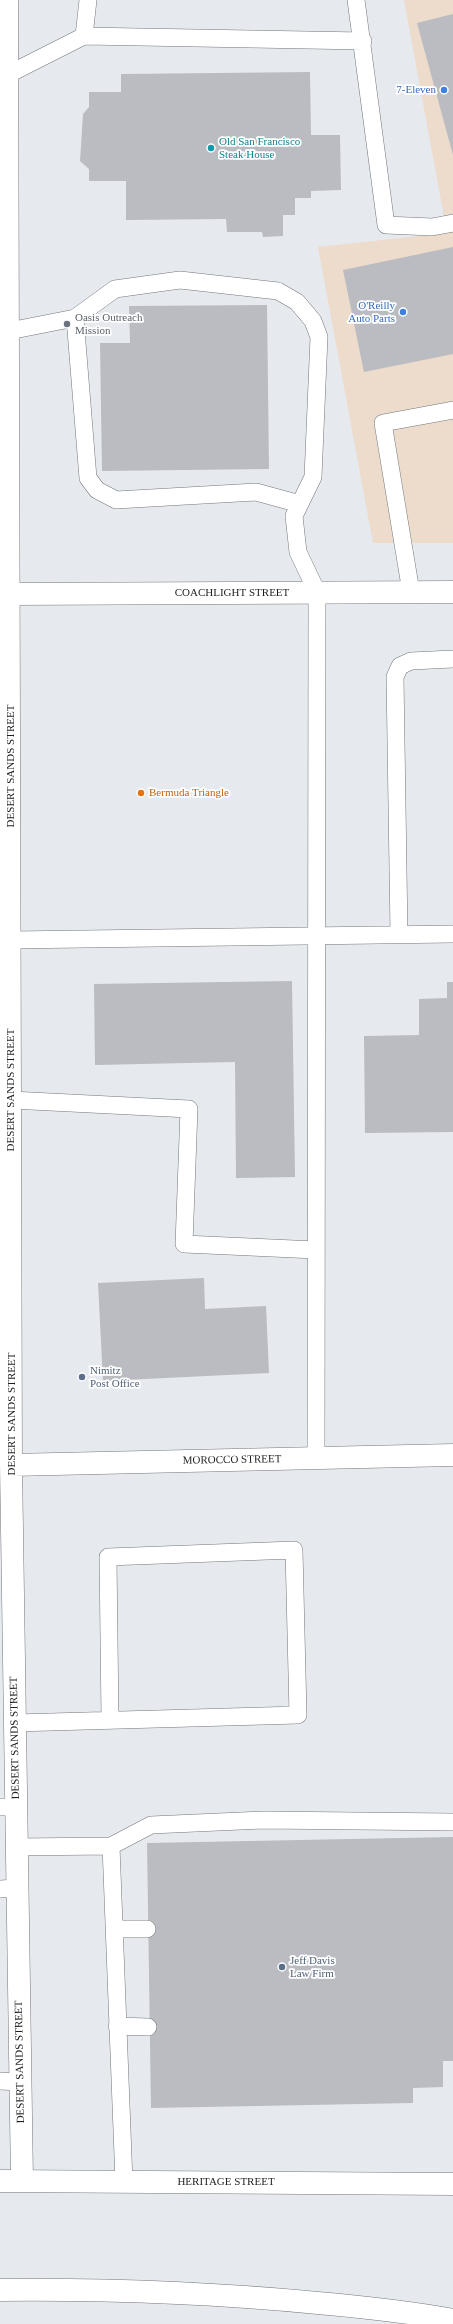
<!DOCTYPE html>
<style>
body{margin:0}
canvas{display:block;background:#e6e9ee}
</style>
<canvas width="453" height="2324"></canvas>
<script>
const g = document.querySelector('canvas').getContext('2d');
g.lineJoin = 'round';
function paint(path, color) { g.fillStyle = color; g.fill(path, 'evenodd'); }
function trace(path, color, width, dash) { g.strokeStyle = color; g.lineWidth = width; g.lineCap = dash ? 'butt' : 'round'; g.setLineDash(dash || []); g.stroke(path); }
function label(font, color, halo, rows, align = 'center') {
  g.font = font + ' Georgia,serif'; g.lineWidth = 3.5; g.setLineDash([]); g.textBaseline = 'middle'; g.strokeStyle = halo; g.fillStyle = color; for (const [text, x, y, turn = 0] of rows) {
    g.save(); g.translate(x, y); g.rotate((+turn || 0) * Math.PI / 180); g.textAlign = isNaN(turn) ? turn : align; if (halo) g.strokeText(text, 0, 0); g.fillText(text, 0, 0); g.restore();
  }
}
const commercial = new Path2D(`
 M 404,0 L 453,0 L 453,543 L 373,543 L 318,247 L 447,233 Z`);
const building = new Path2D(`
 M 453,14 L 453,155 L 417,23 Z
 M 310,72 L 311,135 L 340,135 L 341,190 L 311,191 L 311,198 L 295,198 L 295,215 L 283,215 L 283,236 L 263,237 L 262,232 L 227,232 L 226,219 L 126,220 L 126,181 L 89,181 L 89,169 L 80,161 L 83,114 L 89,107 L 89,92 L 121,92 L 121,74 Z
 M 453,247 L 453,354 L 364,372 L 343,270 Z
 M 267,305 L 269,469 L 102,471 L 100,343 L 130,343 L 129,306 Z
 M 292,981 L 295,1177 L 236,1178 L 235,1062 L 95,1065 L 94,984 Z
 M 447,982 L 453,982 L 453,1132 L 365,1133 L 364,1036 L 419,1035 L 419,999 L 447,998 Z
 M 204,1278 L 205,1309 L 266,1306 L 269,1373 L 103,1381 L 98,1283 Z
 M 453,1837 L 453,2061 L 443,2061 L 443,2087 L 413,2088 L 413,2103 L 151,2108 L 147,1843 Z`);
const service = new Path2D(`
 M 356,0 L 386,225 L 432,227 L 453,223
 M 84,36 L 88,0
 M 7,75 L 84,36 L 363,41
 M 75,318 L 88,478 L 97,490 L 116,500 L 256,492 L 300,504
 M 9,331 L 75,318 L 115,289 L 180,280 L 278,291 L 297,302 L 313,321 L 319,337 L 313,477 L 294,516 L 298,552 L 317,592 L 316,1458
 M 411,592 L 383,423 L 453,410
 M 399,934 L 395,677 L 400,666 L 411,661 L 453,659
 M 11,940 L 453,934
 M 11,1100 L 189,1109 L 184,1244 L 316,1250
 M 15,1723 L 298,1715 L 294,1550 L 108,1557 L 110,1719
 M 0,1807 L 16,1807
 M 111,1846 L 151,1825 L 263,1820 L 453,1822
 M 16,1847 L 111,1846 L 124,2182
 M 0,1889 L 17,1888
 M 114,1929 L 147,1929
 M 117,2026 L 148,2027
 M 0,2081 L 20,2082`);
const minor = new Path2D(`
 M 7,0 L 11,1465 L 22,2181
 M 10,594 L 453,592
 M 11,1465 L 453,1455
 M 0,2181 L 453,2184`);
const motorway = new Path2D(`
 M 0,2290 C 106,2289 212,2293 318,2303 C 363,2307 409,2312 453,2320`);
const markers = [
 [444,90,4,"#3f7fe0"],
 [211,148,4,"#0f9aa8"],
 [403,312,4,"#3f7fe0"],
 [67,324,4,"#6b7280"],
 [141,793,4,"#e8710a"],
 [82,1377,4,"#5c6f8a"],
 [282,1967,4,"#5c6f8a"]
];
const shopNames = [
 ["7-Eleven",436,90],
 ["O'Reilly",395,306],
 ["Auto Parts",395,319]
];
const cultureNames = [
 ["Old San Francisco",219,142],
 ["Steak House",219,155]
];
const worshipNames = [
 ["Oasis Outreach",75,318],
 ["Mission",75,331]
];
const streetNames = [
 ["COACHLIGHT STREET",232,593],
 ["DESERT SANDS STREET",11,766,-90],
 ["DESERT SANDS STREET",11,1090,-90],
 ["DESERT SANDS STREET",12,1414,-90],
 ["MOROCCO STREET",232,1460,-1],
 ["DESERT SANDS STREET",15,1738,-91],
 ["DESERT SANDS STREET",20,2062,-91],
 ["HERITAGE STREET",226,2182]
];
const foodNames = [
 ["Bermuda Triangle",149,793]
];
const serviceNames = [
 ["Nimitz",90,1371],
 ["Post Office",90,1384],
 ["Jeff Davis",290,1961],
 ["Law Firm",290,1974]
];
paint(commercial, '#eddbcb');
paint(building, '#babcc1');
trace(service, '#73767b', 18);
trace(minor, '#73767b', 23);
trace(motorway, '#73767b', 23);
trace(service, '#fff', 17);
trace(minor, '#fff', 22);
trace(motorway, '#fff', 22);
for (const [x, y, r, color] of markers) { const dot = new Path2D(); dot.arc(x, y, r, 0, 2 * Math.PI); g.fillStyle = color; g.fill(dot); trace(dot, '#fff', 1.5); }
label('11px', '#366cbe', '#fff', shopNames, 'right');
label('11px', '#0d838f', '#fff', cultureNames, 'left');
label('11px', '#5b616d', '#fff', worshipNames, 'left');
label('11px', '#1d1e20', '#fff', streetNames);
label('11px', '#c56008', '#fff', foodNames, 'left');
label('11px', '#4e5e75', '#fff', serviceNames, 'left');
</script>
